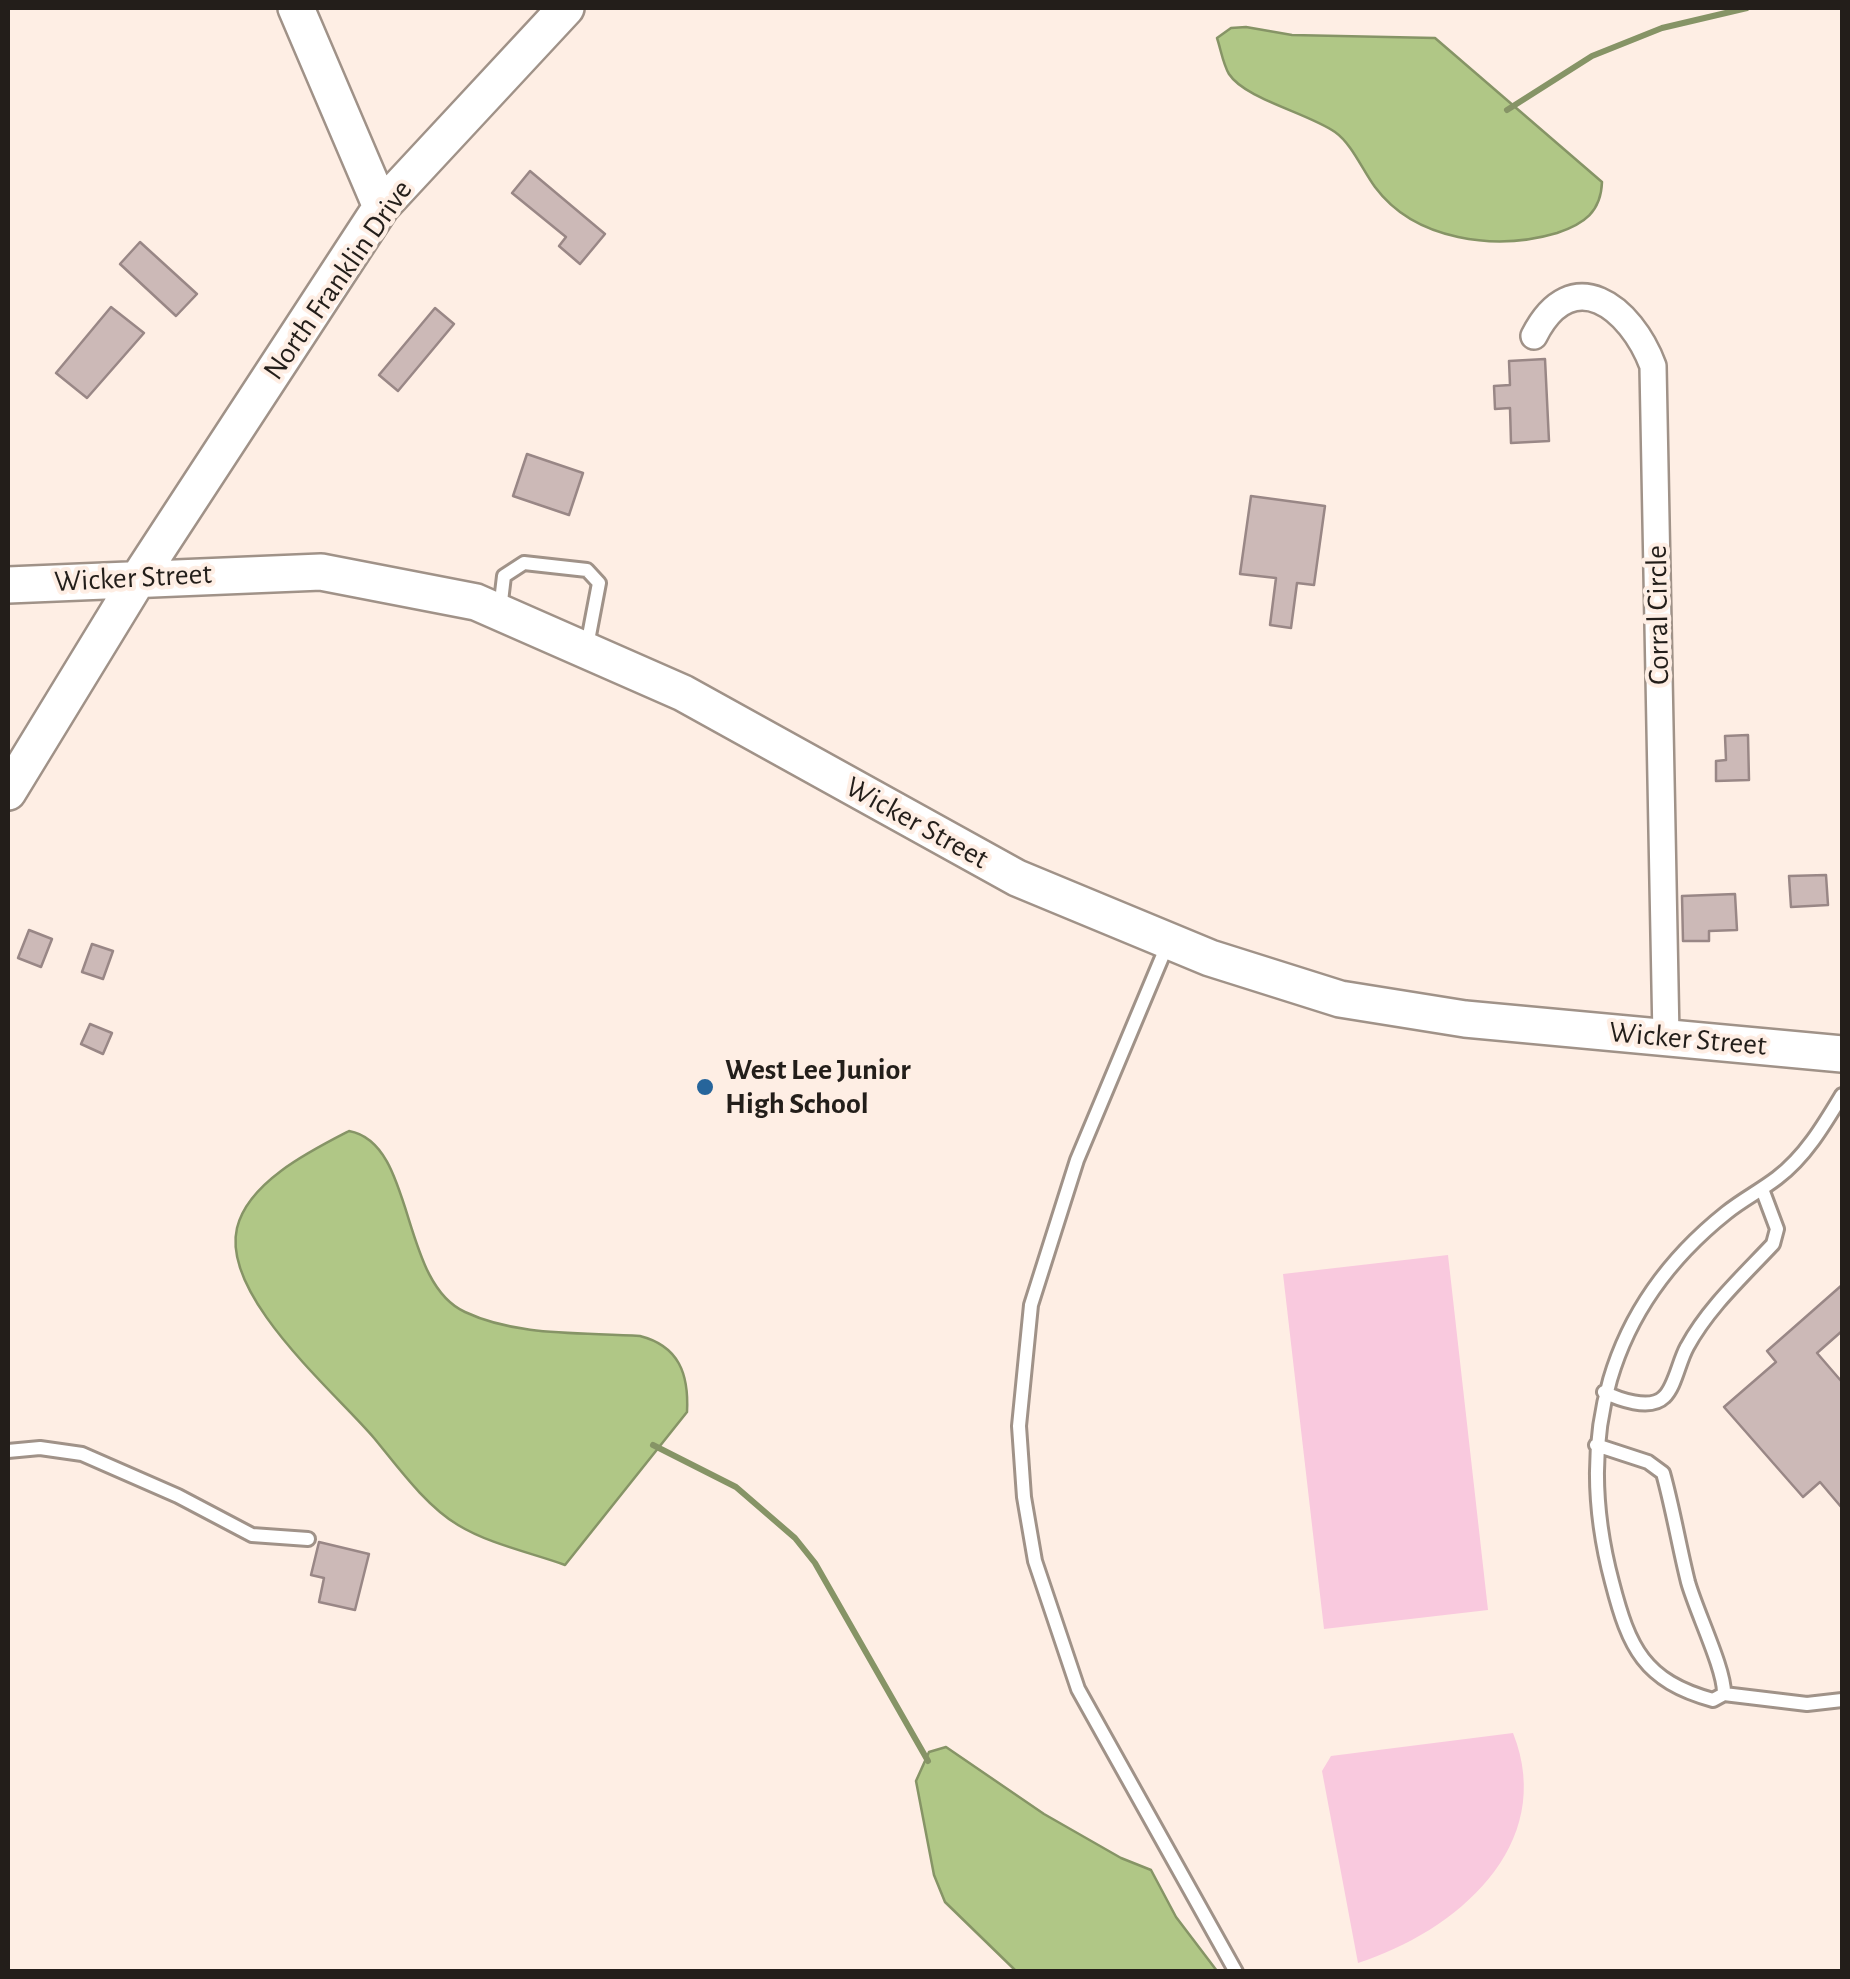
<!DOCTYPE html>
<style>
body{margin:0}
#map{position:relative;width:1850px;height:1979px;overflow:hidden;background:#feeee4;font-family:"Alegreya Sans",sans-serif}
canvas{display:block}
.frame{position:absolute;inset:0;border:10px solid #231e1a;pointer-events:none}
</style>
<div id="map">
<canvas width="1850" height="1979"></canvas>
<div class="frame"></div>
</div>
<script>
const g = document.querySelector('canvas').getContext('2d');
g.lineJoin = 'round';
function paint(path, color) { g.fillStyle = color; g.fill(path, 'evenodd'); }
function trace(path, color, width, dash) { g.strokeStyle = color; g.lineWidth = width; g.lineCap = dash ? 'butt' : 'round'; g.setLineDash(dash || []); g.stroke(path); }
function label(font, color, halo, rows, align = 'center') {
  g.font = font + ' "Alegreya Sans",sans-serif'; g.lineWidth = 8; g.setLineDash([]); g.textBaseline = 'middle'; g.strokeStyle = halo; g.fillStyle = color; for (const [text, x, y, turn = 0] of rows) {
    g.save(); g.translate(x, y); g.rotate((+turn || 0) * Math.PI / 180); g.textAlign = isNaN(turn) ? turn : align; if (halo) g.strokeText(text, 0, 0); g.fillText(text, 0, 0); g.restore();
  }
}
const green = new Path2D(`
 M 1448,1255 L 1488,1610 L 1324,1629 L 1283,1274 Z
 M 1513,1733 C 1558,1846 1455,1932 1358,1963 L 1322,1771 L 1331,1756 Z`);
const water = new Path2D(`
 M 1246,27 L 1292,35 L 1435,38 L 1602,182 C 1601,212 1584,224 1557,233 C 1496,251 1415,241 1375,187 C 1363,171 1352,144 1335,132 C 1308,113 1245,99 1229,74 C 1223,64 1221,50 1217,38 L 1231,28 Z
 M 349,1131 C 416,1143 399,1282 465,1312 C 518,1337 583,1332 640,1336 C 679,1346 689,1374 687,1412 L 565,1565 C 532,1553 489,1544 458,1525 C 425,1505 398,1467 374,1438 C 334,1391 221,1296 237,1228 C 248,1182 310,1151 349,1131 Z
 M 946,1747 L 1044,1814 L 1121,1858 L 1151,1870 L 1176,1917 L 1217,1971 L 1016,1971 L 945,1902 L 934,1875 L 916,1781 L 929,1752 Z`);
const stream = new Path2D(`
 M 1507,110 L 1592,56 L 1662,28 L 1747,8
 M 653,1445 L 736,1487 L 795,1538 L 815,1563 L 928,1761`);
const building = new Path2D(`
 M 530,171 L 605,234 L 580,264 L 559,246 L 566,237 L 512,193 Z
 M 140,242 L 197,294 L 176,316 L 120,264 Z
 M 111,307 L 144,333 L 87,398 L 56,373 Z
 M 435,308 L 454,324 L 398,391 L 379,375 Z
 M 1545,359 L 1549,441 L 1511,443 L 1510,408 L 1495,409 L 1494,386 L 1510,385 L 1509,361 Z
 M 527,454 L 583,473 L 569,515 L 513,496 Z
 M 1251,496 L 1325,506 L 1314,585 L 1297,583 L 1291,628 L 1270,625 L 1276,578 L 1240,574 Z
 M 1748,735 L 1749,780 L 1716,781 L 1716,761 L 1726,760 L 1725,736 Z
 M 1826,875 L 1828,905 L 1791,907 L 1789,876 Z
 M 1735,894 L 1737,930 L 1709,931 L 1709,941 L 1683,941 L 1682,896 Z
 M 29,930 L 52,939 L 41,967 L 18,958 Z
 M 92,944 L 113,951 L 103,979 L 82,972 Z
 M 90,1024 L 112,1033 L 103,1054 L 81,1044 Z
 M 1842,1285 L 1842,1331 L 1817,1353 L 1842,1382 L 1842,1508 L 1820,1482 L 1803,1497 L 1724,1407 L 1776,1362 L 1767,1351 Z
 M 319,1542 L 369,1554 L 355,1610 L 319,1602 L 324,1578 L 311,1575 Z`);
const lane = new Path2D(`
 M 500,610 L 504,576 L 524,563 L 587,570 L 599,583 L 587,646
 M 1168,943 L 1077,1160 L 1031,1305 L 1019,1426 L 1024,1497 L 1035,1561 L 1078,1689 L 1236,1972
 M 1604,1392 C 1618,1399 1650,1411 1664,1397 C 1675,1387 1679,1361 1687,1347 C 1708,1308 1743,1276 1773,1244 L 1777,1229 L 1762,1189
 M 1596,1445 L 1648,1462 L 1663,1473 C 1673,1509 1679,1546 1688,1582 C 1696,1611 1725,1670 1724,1694 L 1713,1700 C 1644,1681 1629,1648 1612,1582 C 1574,1439 1607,1308 1726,1213 C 1742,1200 1760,1191 1777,1178 C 1805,1157 1824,1125 1842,1095
 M 8,1451 L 40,1448 L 82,1454 L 178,1496 L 252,1535 L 308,1539
 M 1724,1694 L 1807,1704 L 1842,1700`);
const street = new Path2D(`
 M 1534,336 C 1572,261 1631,307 1653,366 L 1666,1037`);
const secondary = new Path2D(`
 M 296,8 L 381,207
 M 8,585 L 321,572 L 476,602 L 683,693 L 1017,878 L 1210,958 L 1340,999 L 1465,1019 L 1842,1054
 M 8,792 L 140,576 L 381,207 L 566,8`);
const markers = [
 [705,1087,10,"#27659b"]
];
const streetNames = [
 ["North Franklin Drive",338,280,-55],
 ["Wicker Street",133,578,-3],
 ["Corral Circle",1658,615,-91],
 ["Wicker Street",917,823,29],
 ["Wicker Street",1688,1039,5]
];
const poiNames = [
 ["West Lee Junior",725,1070],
 ["High School",725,1104]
];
paint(green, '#f9c9de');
paint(water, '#b0c786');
trace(water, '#869466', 2.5);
trace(stream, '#869466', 6);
paint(building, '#ccb9b7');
trace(building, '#998786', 2.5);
trace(lane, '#a09288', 18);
trace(street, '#a09288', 30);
trace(secondary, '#a09288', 40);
trace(lane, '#fff', 12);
trace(street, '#fff', 25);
trace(secondary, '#fff', 35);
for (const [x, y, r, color] of markers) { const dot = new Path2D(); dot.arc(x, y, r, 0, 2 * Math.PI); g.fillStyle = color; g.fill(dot); trace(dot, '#feeee4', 4); }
label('30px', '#231e1a', '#feeee4', streetNames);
label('bold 30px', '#231e1a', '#feeee4', poiNames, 'left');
</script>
